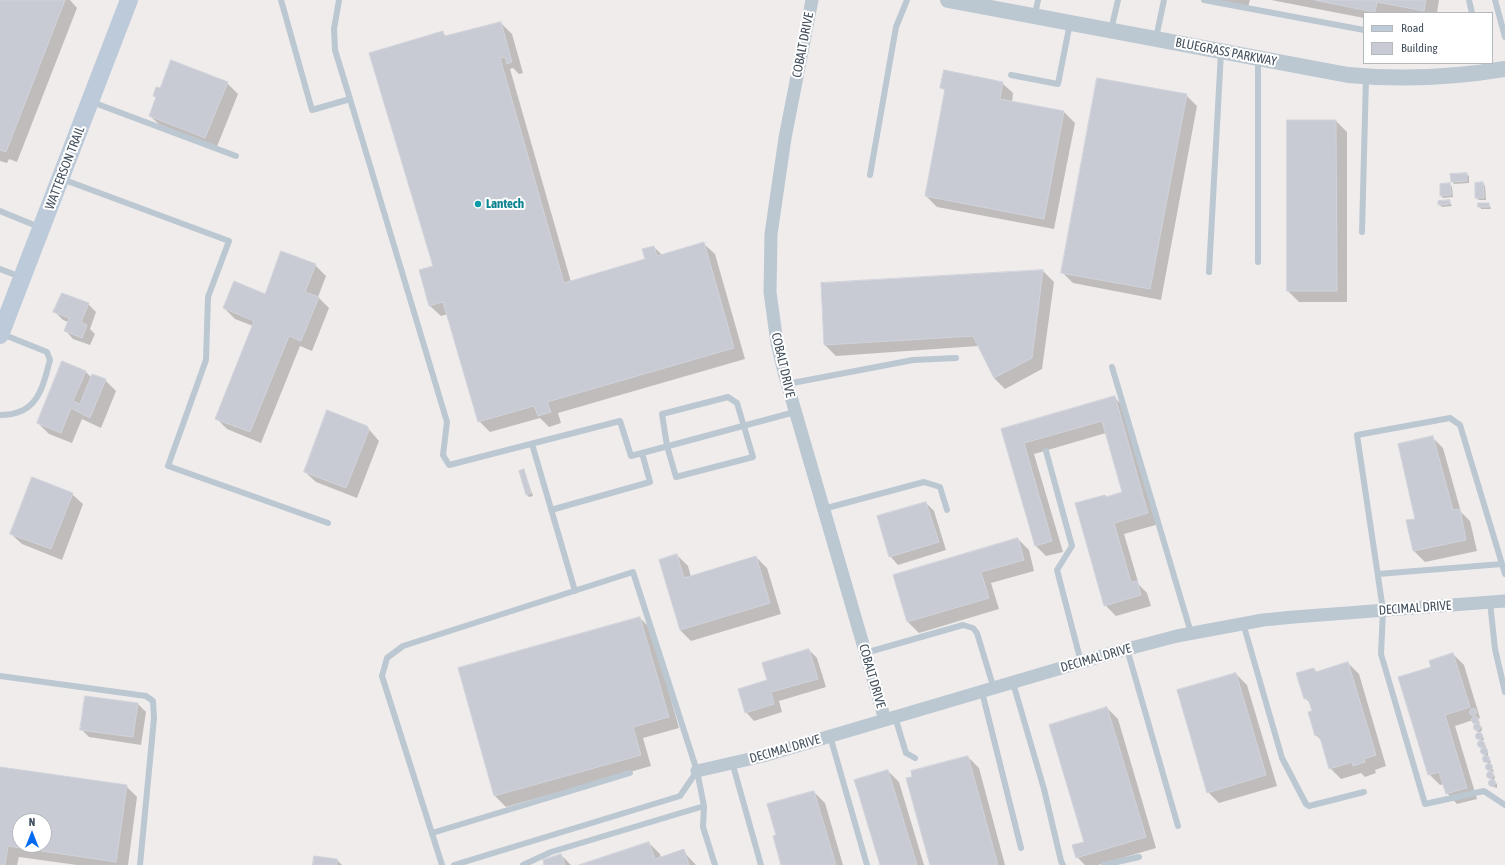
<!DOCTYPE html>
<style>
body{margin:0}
#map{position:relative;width:1505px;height:865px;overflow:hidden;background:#f0ecec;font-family:"Asap Condensed",sans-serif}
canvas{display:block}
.legend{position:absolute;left:1363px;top:12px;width:130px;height:52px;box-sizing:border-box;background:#fff;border:1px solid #b4b9be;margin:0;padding:5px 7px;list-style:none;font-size:12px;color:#43505d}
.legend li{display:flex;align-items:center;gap:8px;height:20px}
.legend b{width:20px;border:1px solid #b4b9be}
.north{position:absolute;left:12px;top:813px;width:40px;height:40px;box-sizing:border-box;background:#fff;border:1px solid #b4b9be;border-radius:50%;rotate:0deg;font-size:11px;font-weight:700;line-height:16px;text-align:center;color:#43505d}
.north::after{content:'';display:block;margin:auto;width:14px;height:18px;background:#036af4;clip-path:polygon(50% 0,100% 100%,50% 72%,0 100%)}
</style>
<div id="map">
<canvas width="1505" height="865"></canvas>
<ul class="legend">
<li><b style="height:5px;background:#bdcad9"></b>Road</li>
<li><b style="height:11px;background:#c8cbd4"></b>Building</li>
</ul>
<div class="north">N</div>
</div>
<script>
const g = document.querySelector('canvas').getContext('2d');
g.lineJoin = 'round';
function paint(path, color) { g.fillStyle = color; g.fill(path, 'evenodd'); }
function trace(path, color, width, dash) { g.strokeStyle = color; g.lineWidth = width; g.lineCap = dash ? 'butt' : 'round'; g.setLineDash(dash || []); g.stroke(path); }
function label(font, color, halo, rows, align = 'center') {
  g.font = font + ' "Asap Condensed",sans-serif'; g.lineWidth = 4; g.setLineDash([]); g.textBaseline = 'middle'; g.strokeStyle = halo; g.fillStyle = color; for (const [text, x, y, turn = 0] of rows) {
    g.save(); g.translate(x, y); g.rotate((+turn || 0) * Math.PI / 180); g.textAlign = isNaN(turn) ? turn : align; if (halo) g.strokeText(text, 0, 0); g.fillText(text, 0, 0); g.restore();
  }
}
const shadow = new Path2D(`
 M 0,0 L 70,0 L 77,8 L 17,162 L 9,159 L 7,163 L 0,161 Z
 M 1211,0 L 1250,0 L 1248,7 Z
 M 1271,0 L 1439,0 L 1437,13 L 1364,13 L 1364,18 Z
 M 501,23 L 512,34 L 523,73 L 519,74 L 513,68 L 510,69 L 571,282 L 646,260 L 654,247 L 662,255 L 704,244 L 715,254 L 745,359 L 558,413 L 561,423 L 549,427 L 540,418 L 490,432 L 479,421 L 448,314 L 441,316 L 430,306 L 434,267 L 442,32 L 447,37 Z
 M 227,83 L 238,94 L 216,149 L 161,126 L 150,116 L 157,98 L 154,95 Z
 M 1002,83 L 1013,93 L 1012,102 L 1064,112 L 1075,123 L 1054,229 L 937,207 L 926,196 L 946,92 L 942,88 Z
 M 1186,95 L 1197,106 L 1161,300 L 1073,283 L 1062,272 Z
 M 1288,121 L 1336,121 L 1347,132 L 1347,302 L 1299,302 L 1288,291 Z
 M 1466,174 L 1469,176 L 1469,183 L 1454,184 L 1452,181 Z
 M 1483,183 L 1485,186 L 1486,200 L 1479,200 L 1476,198 L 1476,184 Z
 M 1450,184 L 1452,187 L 1453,197 L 1443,198 L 1441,195 Z
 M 1449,201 L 1452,206 L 1442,207 L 1439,204 Z
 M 1479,204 L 1489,204 L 1491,209 L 1481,209 Z
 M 315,265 L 326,276 L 318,297 L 329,308 L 312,351 L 300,346 L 261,443 L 227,429 L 216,418 L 253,326 L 235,319 L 224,308 L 266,295 Z
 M 1043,271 L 1054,282 L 1042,369 L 1005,389 L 994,378 L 978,346 L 836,356 L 825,345 L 822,284 Z
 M 88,304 L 96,312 L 90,329 L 95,334 L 90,345 L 73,339 L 65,330 L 68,322 L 63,320 L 55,312 Z
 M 85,371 L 92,378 L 105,380 L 116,391 L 101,428 L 82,419 L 72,443 L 49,434 L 38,423 Z
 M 1114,397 L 1125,408 L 1159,524 L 1124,534 L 1139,585 L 1147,593 L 1151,606 L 1116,616 L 1105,605 L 1107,498 L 1124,493 L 1106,433 L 1034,454 L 1063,552 L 1046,556 L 1035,545 L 1002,430 Z
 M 366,426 L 379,441 L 357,498 L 316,482 L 305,472 Z
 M 1432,437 L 1443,448 L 1461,512 L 1470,521 L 1477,551 L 1425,562 L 1414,551 L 1408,521 L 1416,519 Z
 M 524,470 L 533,496 L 529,497 L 527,495 Z
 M 72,494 L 83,504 L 62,560 L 22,544 L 11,534 Z
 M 926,503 L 934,511 L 946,550 L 898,565 L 890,556 Z
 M 1018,539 L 1029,550 L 1034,571 L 991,583 L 999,609 L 919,633 L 908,622 L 894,576 Z
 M 677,555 L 688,566 L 691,577 L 756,557 L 767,568 L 781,614 L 691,641 L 680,630 Z
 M 640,618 L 651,629 L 679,728 L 643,738 L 651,766 L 506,807 L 495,796 Z
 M 809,650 L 817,658 L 826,687 L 779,701 L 782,712 L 754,721 L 746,712 L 768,681 Z
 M 1453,654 L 1464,665 L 1480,718 L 1477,719 L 1480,723 L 1476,725 L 1473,720 L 1455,726 L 1477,799 L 1457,804 L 1447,793 L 1444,784 L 1440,785 L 1429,774 L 1432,668 Z
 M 1348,663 L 1359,674 L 1386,766 L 1375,770 L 1376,773 L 1365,777 L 1361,773 L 1341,779 L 1330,768 L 1322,741 L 1316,735 L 1311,704 L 1305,698 L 1314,669 L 1317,672 Z
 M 1236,674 L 1247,685 L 1277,786 L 1219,803 L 1208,792 Z
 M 138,704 L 146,712 L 141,745 L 89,737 L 81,729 Z
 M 1107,708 L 1118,719 L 1156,848 L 1098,865 L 1085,865 L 1077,857 L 1085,843 Z
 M1476 729a3 3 0 1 1 6 0a3 3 0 1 1-6 0Z
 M 1481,734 L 1483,736 L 1484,740 L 1482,740 L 1485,744 L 1486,748 L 1484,748 L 1488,752 L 1488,756 L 1485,756 L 1482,754 L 1482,750 L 1484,750 L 1481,746 L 1480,742 L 1482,742 L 1477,735 Z
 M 968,757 L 979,768 L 1005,865 L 931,865 Z
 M 1485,757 L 1491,761 L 1489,765 L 1494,771 L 1491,772 L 1486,767 L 1489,764 L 1484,760 Z
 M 0,768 L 126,786 L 137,797 L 128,865 L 77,865 L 19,857 L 17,865 L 0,865 ZM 20,821 L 44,821 L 44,845 L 20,845 Z
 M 888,771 L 899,782 L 924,865 L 881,865 Z
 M 1489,773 L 1495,776 L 1494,781 L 1497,784 L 1497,788 L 1491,786 L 1491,781 L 1493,781 L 1489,777 Z
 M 814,792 L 825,803 L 843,865 L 782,865 L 777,835 Z
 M 649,843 L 660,854 L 661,858 L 683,851 L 696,865 L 582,865 Z
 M 561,855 L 571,865 L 545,865 Z
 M 337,860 L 342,865 L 314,865 Z`);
const building = new Path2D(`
 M 0,0 L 65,0 L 6,152 L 0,150 Z
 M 1315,0 L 1426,0 L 1424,11 L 1377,2 L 1375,12 Z
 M 501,22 L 512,62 L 507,64 L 505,57 L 500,58 L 564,283 L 645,259 L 642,249 L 654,246 L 657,256 L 704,242 L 734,348 L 547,402 L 551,412 L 538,416 L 534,406 L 478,422 L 443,302 L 429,306 L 419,270 L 433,266 L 369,53 L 443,31 L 444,36 Z
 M 171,60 L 228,82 L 205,138 L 149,116 L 156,97 L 153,96 L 156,87 L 160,88 Z
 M 944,70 L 1003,82 L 1000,99 L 1064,111 L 1044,219 L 925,196 L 945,89 L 940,88 Z
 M 1097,78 L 1187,94 L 1150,289 L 1061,273 Z
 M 1287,120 L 1336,120 L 1337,291 L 1287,291 Z
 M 1467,173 L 1467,181 L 1451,182 L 1450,174 Z
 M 1483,182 L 1484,198 L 1475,198 L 1475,183 Z
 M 1450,183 L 1451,195 L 1440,196 L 1440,184 Z
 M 1450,200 L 1450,204 L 1438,205 L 1438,201 Z
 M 1478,203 L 1489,203 L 1489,207 L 1478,207 Z
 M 281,251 L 316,264 L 305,292 L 319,297 L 301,341 L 289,336 L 250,432 L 215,419 L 254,321 L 223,308 L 234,281 L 265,294 Z
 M 1043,270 L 1032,358 L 994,378 L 973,336 L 824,345 L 821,283 Z
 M 62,293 L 89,303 L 81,322 L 87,325 L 82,338 L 64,331 L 69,318 L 53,312 Z
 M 62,361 L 86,371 L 73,401 L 80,404 L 92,374 L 106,379 L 90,418 L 71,408 L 61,433 L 37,423 Z
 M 1115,396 L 1148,513 L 1114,523 L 1131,582 L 1137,581 L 1141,595 L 1104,606 L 1075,503 L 1105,495 L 1106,497 L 1122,492 L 1102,421 L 1024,443 L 1052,541 L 1035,546 L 1001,429 Z
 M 327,410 L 367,426 L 369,430 L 346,488 L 304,472 Z
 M 1433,436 L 1453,510 L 1460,509 L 1466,540 L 1413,551 L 1406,520 L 1415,519 L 1398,444 Z
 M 524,469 L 531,493 L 526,495 L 519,471 Z
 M 32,477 L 73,493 L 51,549 L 10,534 Z
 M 926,502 L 939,542 L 889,557 L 877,516 Z
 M 1018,538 L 1024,560 L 981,572 L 989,598 L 907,622 L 893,575 Z
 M 677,554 L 684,578 L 756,556 L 770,603 L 680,630 L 659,560 Z
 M 640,617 L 669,717 L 633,727 L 641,755 L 494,796 L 458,668 Z
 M 809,649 L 818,679 L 771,692 L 774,704 L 745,713 L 738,689 L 767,680 L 762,663 Z
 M 1453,653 L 1470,707 L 1445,715 L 1467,788 L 1446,794 L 1439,772 L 1428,775 L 1398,677 L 1431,667 L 1429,661 Z
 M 1348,662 L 1376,755 L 1364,759 L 1365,762 L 1353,766 L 1352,762 L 1329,769 L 1319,734 L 1315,736 L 1308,712 L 1312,711 L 1308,698 L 1304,699 L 1296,673 L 1314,668 L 1315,672 Z
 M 1236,673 L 1266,775 L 1207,793 L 1177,690 Z
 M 85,696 L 138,703 L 133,737 L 80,730 Z
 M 1107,707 L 1146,837 L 1076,858 L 1072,845 L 1084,842 L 1049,725 Z
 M1469.5 712a3.5 3.5 0 1 1 7 0a3.5 3.5 0 1 1-7 0Z
 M1471.5 720a3.5 3.5 0 1 1 7 0a3.5 3.5 0 1 1-7 0Z
 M1473.5 727a3.5 3.5 0 1 1 7 0a3.5 3.5 0 1 1-7 0Z
 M1475.5 736a3.5 3.5 0 1 1 7 0a3.5 3.5 0 1 1-7 0Z
 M1477.5 744a3.5 3.5 0 1 1 7 0a3.5 3.5 0 1 1-7 0Z
 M1480.5 751a3.5 3.5 0 1 1 7 0a3.5 3.5 0 1 1-7 0Z
 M1482.5 759a3.5 3.5 0 1 1 7 0a3.5 3.5 0 1 1-7 0Z
 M 968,756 L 998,865 L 930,865 L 906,778 L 912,777 L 911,771 Z
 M1485.5 767a3.5 3.5 0 1 1 7 0a3.5 3.5 0 1 1-7 0Z
 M 0,767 L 127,785 L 116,862 L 8,846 L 5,865 L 0,865 ZM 20,821 L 44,821 L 44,845 L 20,845 Z
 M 888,770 L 896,796 L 917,865 L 880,865 L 858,792 L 854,780 Z
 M1486.5 775a3.5 3.5 0 1 1 7 0a3.5 3.5 0 1 1-7 0Z
 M1488.5 783a3.5 3.5 0 1 1 7 0a3.5 3.5 0 1 1-7 0Z
 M 814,791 L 836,865 L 781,865 L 773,836 L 776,835 L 767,804 Z
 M 649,842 L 655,859 L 684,849 L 689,865 L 579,865 Z
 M 561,854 L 565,865 L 544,865 L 543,860 Z
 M 314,856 L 337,859 L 337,865 L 313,865 Z`);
const service = new Path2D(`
 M 281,0 L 312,110 L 350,99 L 447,422 L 443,455 L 449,465 L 620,421 L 631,456 L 795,412
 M 339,0 L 334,29 L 335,50 L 350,99
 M 1204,0 L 1364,30
 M 1469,0 L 1472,13
 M 1495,0 L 1505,37
 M 1035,15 L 1038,0
 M 1111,30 L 1118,0
 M 1156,38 L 1164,0
 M 1258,58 L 1258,262
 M 1011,75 L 1058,84 L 1070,23
 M 92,102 L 236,156
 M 870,175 L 896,27 L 907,0
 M 62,179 L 229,241 L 208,297 L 206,360 L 168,466 L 328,523
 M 0,211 L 39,227
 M 1362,232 L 1366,77
 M 0,269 L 21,277
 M 1209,272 L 1221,52
 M 1112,367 L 1191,633
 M 787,384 L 913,360 L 956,358
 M 728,397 L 737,403 L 753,457 L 676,477 L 667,446 L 662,414 Z
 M 0,415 C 37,415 42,390 50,360 L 47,352 L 2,334
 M 532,444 L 575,591
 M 1046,451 L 1072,546 L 1057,570 L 1081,662
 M 823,509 L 924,482 L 940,487 L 947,510
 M 551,510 L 650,482 L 642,453
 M 1378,574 L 1502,564
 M 1505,574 L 1460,425 L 1450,418 L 1357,435 L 1383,610 L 1381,654 L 1425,804 L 1484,791 L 1505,805
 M 1490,602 L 1495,649 L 1505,692
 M 1243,623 L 1282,758 L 1306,804 L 1309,806 L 1364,792
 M 1127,649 L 1178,826
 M 865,653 L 963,625 L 973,628 L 977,633 L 994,689
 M 0,676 L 146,696 L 153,701 L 154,718 L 140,865
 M 1013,683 L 1044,789 L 1061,861 L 1063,865
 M 982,692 L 1021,848
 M 895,717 L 906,753 L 915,758
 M 830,736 L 867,865
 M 732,762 L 761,865
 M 432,833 L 630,773
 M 442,865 L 382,676 L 387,658 L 403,646 L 633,572 L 697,771 L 704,806 L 703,827 L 715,865
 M 454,865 L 680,796 L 697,771
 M 523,865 L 551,852 L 704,806
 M 1104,865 L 1139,857`);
const minor = new Path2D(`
 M 812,0 L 785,138 L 771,234 L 770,292 L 777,343 L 785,376 L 885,720
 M 697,771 L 763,756 L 1112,653 L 1177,636 L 1263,620 L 1294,617 L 1505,601`);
const tertiary = new Path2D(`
 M 948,0 L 1348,75 C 1401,80 1452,78 1505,69`);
const secondary = new Path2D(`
 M 0,335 L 129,0`);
const markers = [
 [478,204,4,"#0f9aa8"]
];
const streetNames = [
 ["COBALT DRIVE",803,45,-79],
 ["BLUEGRASS PARKWAY",1226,52,11],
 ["WATTERSON TRAIL",65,168,-69],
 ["COBALT DRIVE",783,365,77],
 ["DECIMAL DRIVE",1415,608,-4],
 ["DECIMAL DRIVE",1096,658,-16],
 ["COBALT DRIVE",872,676,74],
 ["DECIMAL DRIVE",785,749,-16]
];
const cultureNames = [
 ["Lantech",486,204]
];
paint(shadow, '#0003');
paint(building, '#c8cbd4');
trace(building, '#d0d3da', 1);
trace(service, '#bbc7d1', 6);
trace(minor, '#bbc7d1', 13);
trace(tertiary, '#bbc7d1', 16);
trace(secondary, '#bdcad9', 18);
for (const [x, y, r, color] of markers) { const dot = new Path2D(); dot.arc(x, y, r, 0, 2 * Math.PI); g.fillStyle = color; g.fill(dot); trace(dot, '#fff', 1.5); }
label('13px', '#43505d', '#fff', streetNames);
label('bold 13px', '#0d838f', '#fff', cultureNames, 'left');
</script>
